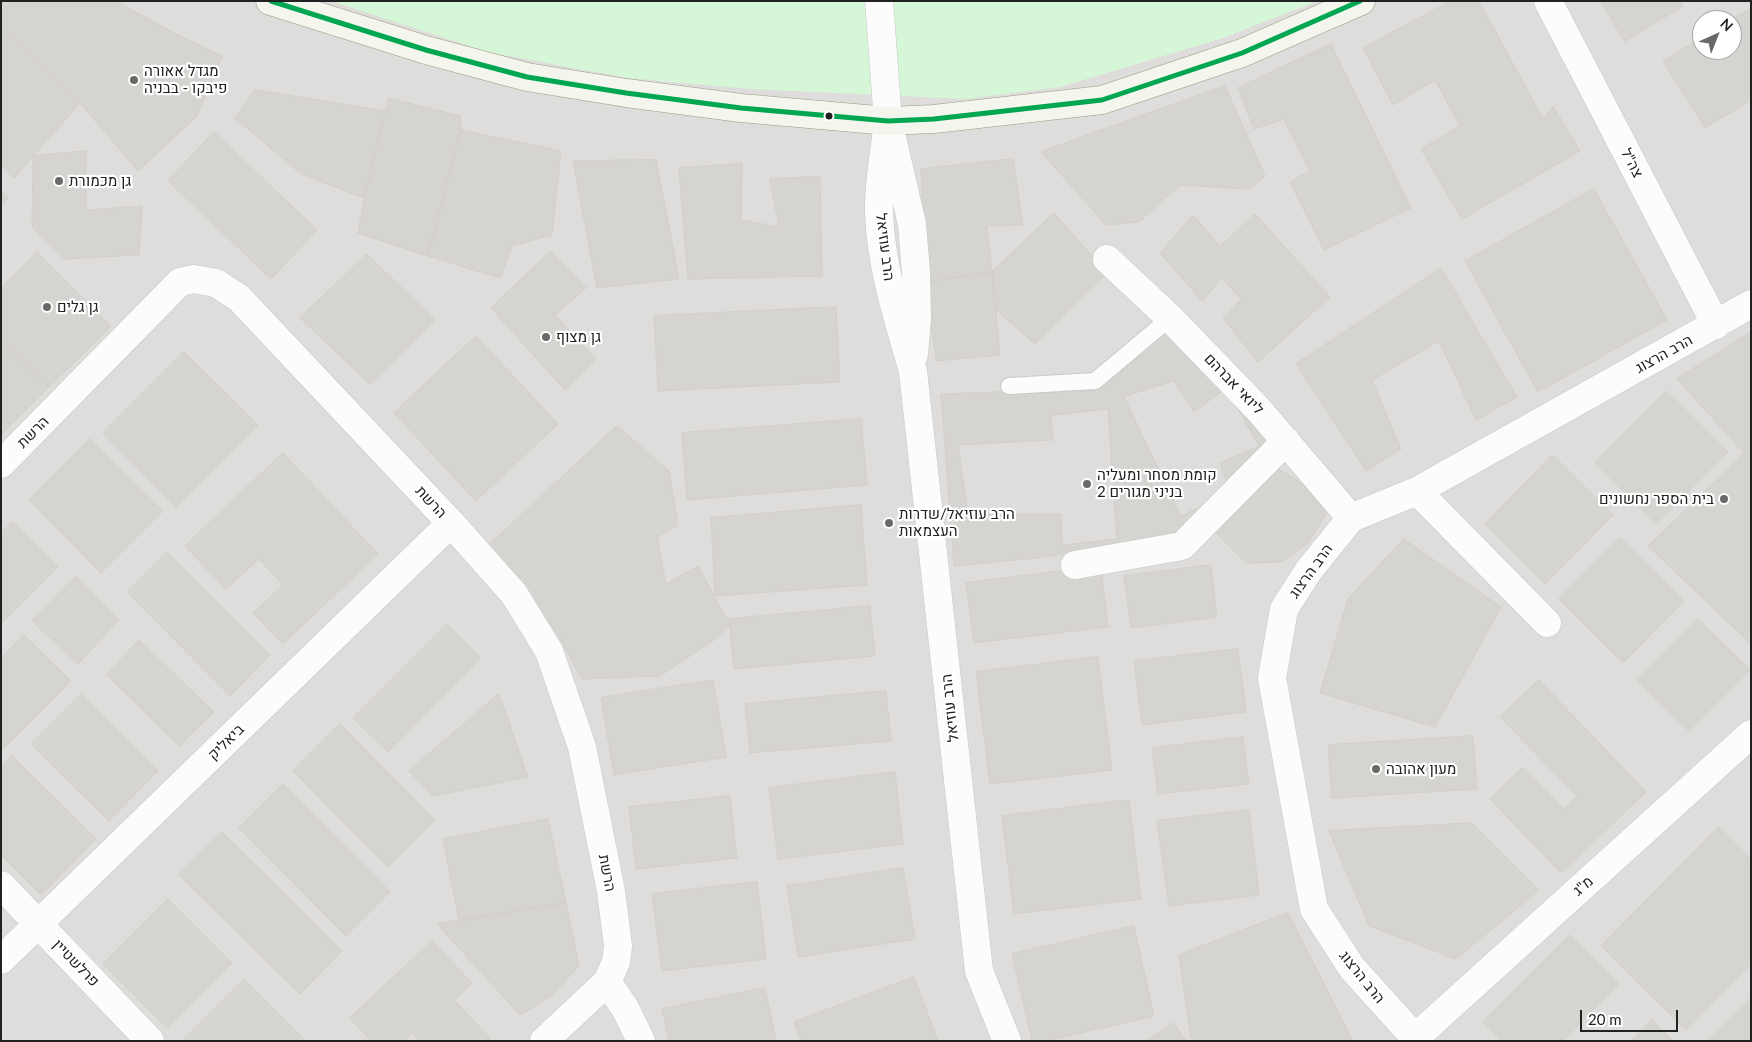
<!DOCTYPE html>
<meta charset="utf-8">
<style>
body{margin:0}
#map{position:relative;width:1752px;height:1042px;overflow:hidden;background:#efeeea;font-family:Lato,sans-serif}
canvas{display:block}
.frame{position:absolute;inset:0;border:2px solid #212121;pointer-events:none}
.north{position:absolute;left:1692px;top:10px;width:50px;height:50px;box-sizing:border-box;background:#fff;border:1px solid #a6a6a6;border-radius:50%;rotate:44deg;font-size:14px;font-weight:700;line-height:20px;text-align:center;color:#212121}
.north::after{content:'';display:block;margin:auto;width:18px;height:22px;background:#696967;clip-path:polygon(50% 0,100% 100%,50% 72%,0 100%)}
.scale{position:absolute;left:1580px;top:1010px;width:98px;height:22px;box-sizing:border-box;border:2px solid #212121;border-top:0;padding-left:6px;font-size:15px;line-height:18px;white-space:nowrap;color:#212121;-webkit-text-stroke:4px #fff;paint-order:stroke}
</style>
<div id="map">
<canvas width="1752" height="1042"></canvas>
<div class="frame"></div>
<div class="north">N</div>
<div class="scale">20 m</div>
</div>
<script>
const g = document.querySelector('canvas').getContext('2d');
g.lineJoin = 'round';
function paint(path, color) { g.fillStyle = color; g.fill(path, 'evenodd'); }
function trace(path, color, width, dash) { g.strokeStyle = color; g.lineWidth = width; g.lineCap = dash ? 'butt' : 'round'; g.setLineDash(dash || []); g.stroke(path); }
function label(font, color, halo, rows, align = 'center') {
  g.font = font + ' Lato,Heebo,sans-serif'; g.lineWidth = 4.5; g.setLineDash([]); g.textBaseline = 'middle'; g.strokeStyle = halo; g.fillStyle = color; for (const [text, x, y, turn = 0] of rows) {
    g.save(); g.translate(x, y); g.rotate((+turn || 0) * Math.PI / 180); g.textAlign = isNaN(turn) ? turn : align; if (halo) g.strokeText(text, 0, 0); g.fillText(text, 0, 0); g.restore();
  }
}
const residential = new Path2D(`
 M 1,1 L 1751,1 L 1751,1041 L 1,1041 ZM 1702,20 L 1732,20 L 1732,50 L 1702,50 Z`);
const park = new Path2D(`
 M 331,1 L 1318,1 L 1220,39 L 1060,87 L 966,99 L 750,89 L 628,78 L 488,52 Z`);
const building = new Path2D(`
 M 1,1 L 116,1 L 174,33 L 222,56 L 197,116 L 138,171 L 80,103 L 1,25 Z
 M 1451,1 L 1479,1 L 1543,119 L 1553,106 L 1580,151 L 1462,219 L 1421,149 L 1460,126 L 1435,80 L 1393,105 L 1363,48 Z
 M 1601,1 L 1680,1 L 1683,6 L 1625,41 Z
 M 1751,8 L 1751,100 L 1705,128 L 1663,61 L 1702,37 L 1702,50 L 1732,50 L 1732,20 L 1731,20 Z
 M 1,25 L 80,103 L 14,178 L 1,166 Z
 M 1331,44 L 1411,208 L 1324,250 L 1290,182 L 1310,171 L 1284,119 L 1254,129 L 1238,88 Z
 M 1225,86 L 1265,176 L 1249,189 L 1180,185 L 1139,222 L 1106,225 L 1041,152 Z
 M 255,90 L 385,111 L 364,198 L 301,174 L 235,118 Z
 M 389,98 L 460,116 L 461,130 L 428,256 L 358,233 L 364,198 Z
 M 461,130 L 561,151 L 552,235 L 512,246 L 500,278 L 428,256 Z
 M 214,132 L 317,230 L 271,279 L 168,181 Z
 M 86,151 L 86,210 L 142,206 L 139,255 L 65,259 L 32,227 L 33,156 Z
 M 1013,159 L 1023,225 L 987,226 L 992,272 L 926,282 L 921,169 Z
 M 656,160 L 679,279 L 597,288 L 573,161 Z
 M 742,164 L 741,220 L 779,227 L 770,179 L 820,176 L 822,276 L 688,279 L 679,168 Z
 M 1594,189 L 1667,320 L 1538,392 L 1465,261 Z
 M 1,191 L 8,198 L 1,205 Z
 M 1054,213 L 1107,273 L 1035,344 L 995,309 L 992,272 Z
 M 1255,214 L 1330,297 L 1258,362 L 1223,318 L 1241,299 L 1222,278 L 1202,301 L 1160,253 L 1193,215 L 1220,246 Z
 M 551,251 L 586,288 L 555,315 L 596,359 L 565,390 L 491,308 Z
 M 37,252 L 111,326 L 49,387 L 1,340 L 1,289 Z
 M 367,254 L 435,320 L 370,384 L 300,318 Z
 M 1441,268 L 1517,397 L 1476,420 L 1439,341 L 1372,380 L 1401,449 L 1366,471 L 1296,364 Z
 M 992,272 L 1000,355 L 936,361 L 926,282 Z
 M 836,307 L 840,382 L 658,391 L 654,316 Z
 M 1178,326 L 1277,432 L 1177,537 L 1037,558 L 954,566 L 941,394 L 1101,388 Z
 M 1751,332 L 1751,644 L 1648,546 L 1744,453 L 1677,379 Z
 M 476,336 L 558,424 L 476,501 L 394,413 Z
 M 1,340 L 49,387 L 1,435 Z
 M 184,352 L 258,425 L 176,507 L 103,433 Z
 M 1174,381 L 1194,412 L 1226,388 L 1259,446 L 1220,463 L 1230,493 L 1181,516 L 1124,397 Z
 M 1667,391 L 1728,452 L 1656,524 L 1595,463 Z
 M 1108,409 L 1117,539 L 1062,545 L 1061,514 L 968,515 L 958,445 L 1053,440 L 1051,416 Z
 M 861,419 L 867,485 L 687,500 L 682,433 Z
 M 617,426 L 669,471 L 678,525 L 657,537 L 666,584 L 698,566 L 730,625 L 714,640 L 660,676 L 582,679 L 558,635 L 524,587 L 489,545 Z
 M 90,439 L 163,511 L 101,573 L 29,500 Z
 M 283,453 L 378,554 L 283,644 L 253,613 L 283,585 L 259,559 L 226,589 L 185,546 Z
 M 1553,455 L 1613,515 L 1545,584 L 1485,524 Z
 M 1276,467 L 1316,493 L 1327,512 L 1308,543 L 1281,562 L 1246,563 L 1214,531 Z
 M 861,505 L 867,585 L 715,596 L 711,518 Z
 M 13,522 L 58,567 L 2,623 L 1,533 Z
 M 1620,538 L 1684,601 L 1623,663 L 1559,599 Z
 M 1404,539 L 1501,607 L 1435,727 L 1320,693 L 1348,599 Z
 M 167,552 L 270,655 L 230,696 L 127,592 Z
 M 1211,565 L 1217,617 L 1131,628 L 1124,576 Z
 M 1101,566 L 1108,627 L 974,643 L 966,583 Z
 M 76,576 L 119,620 L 78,664 L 32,621 Z
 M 870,606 L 875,656 L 734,669 L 729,619 Z
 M 1698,619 L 1750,670 L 1689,731 L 1637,680 Z
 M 447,624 L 481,658 L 388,752 L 353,718 Z
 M 24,635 L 71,681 L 1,751 L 1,658 Z
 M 139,640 L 214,712 L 179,746 L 107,675 Z
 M 1238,649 L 1246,712 L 1142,725 L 1134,661 Z
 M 1098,657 L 1112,770 L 990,784 L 976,672 Z
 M 713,680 L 726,757 L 614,775 L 601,698 Z
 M 1539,680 L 1646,792 L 1561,873 L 1490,799 L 1523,767 L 1564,809 L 1577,796 L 1500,717 Z
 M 886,691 L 891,741 L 750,753 L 745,704 Z
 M 81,694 L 158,771 L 109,821 L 31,744 Z
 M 499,694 L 528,777 L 433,796 L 409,771 Z
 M 340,724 L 435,820 L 388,867 L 293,771 Z
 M 1473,736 L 1477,789 L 1332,798 L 1328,745 Z
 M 1243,737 L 1249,784 L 1158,794 L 1152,748 Z
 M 12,756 L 96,839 L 41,895 L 1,855 L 1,767 Z
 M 895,772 L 903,844 L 778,859 L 769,788 Z
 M 283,784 L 390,892 L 346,936 L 239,828 Z
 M 730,796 L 737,858 L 636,869 L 629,807 Z
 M 1129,800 L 1141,899 L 1014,914 L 1002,816 Z
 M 1249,810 L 1259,895 L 1169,906 L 1157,821 Z
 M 548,819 L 566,903 L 459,921 L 443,839 Z
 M 1472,823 L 1539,890 L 1456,959 L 1369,926 L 1329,831 Z
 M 1719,827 L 1751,859 L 1751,964 L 1686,1030 L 1601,946 Z
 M 222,832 L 342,951 L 300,994 L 179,875 Z
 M 903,868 L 915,939 L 798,957 L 787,886 Z
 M 757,882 L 766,959 L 662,971 L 652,894 Z
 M 168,899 L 232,963 L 167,1028 L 103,964 Z
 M 566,903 L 579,966 L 551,996 L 520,1015 L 437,924 Z
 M 1288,913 L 1353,1041 L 1194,1041 L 1191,1038 L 1179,955 Z
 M 1134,926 L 1154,1016 L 1046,1041 L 1032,1041 L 1012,954 Z
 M 1570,935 L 1619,984 L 1563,1041 L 1502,1041 L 1483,1022 Z
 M 432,941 L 472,983 L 454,1000 L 490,1038 L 486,1041 L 420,1041 L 413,1033 L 405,1041 L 371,1041 L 350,1018 Z
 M 914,977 L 938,1041 L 801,1041 L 794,1022 Z
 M 244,979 L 306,1041 L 182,1041 Z
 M 765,988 L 776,1041 L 669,1041 L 662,1009 Z
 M 1751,998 L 1751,1041 L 1708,1041 Z
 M 1652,1020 L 1673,1041 L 1631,1041 Z
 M 1174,1023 L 1186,1041 L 1146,1041 Z`);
const service = new Path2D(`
 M 1009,386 L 1095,381 L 1170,318`);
const minor = new Path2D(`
 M 1548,1 L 1716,325
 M 1107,259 L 1170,318 L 1258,409 L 1351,518
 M 1,464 L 180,282 L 194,279 L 216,283 L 239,298 L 451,523 L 514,594 L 549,651 L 582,747 L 611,891 L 618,946 L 616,962 L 607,982 L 544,1041
 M 1417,491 L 1547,623
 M 1075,565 L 1182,546 L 1286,441
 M 1,885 L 150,1041
 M 1,960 L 451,523
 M 607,982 L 625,1008 L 641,1041
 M 1415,1038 L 1751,734
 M 1418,1041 L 1352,968 L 1314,909 L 1272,678 L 1284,609 L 1309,570 L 1351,518 L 1417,491 L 1751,304`);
const tertiary = new Path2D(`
 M 879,1 L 888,121 L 912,224 L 916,272 L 917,318 L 914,354
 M 888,121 C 885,151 878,183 879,213 C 881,267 898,319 913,371 L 979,971 L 1007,1041`);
const secondary = new Path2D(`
 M 270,1 L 426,50 L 527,77 L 626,93 L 741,108 L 888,121 L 934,119 L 1102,100 L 1242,53 L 1361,1`);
const bus1 = new Path2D(`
 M 271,1 L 426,50 L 527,77 L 626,93 L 741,108 L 888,121 L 934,119 L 1102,100 L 1242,53 L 1360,1`);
const markers = [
 [134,80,5,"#696967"],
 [829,116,4.5,"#212121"],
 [59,181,5,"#696967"],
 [47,307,5,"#696967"],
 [546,337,5,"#696967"],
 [1087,484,5,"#696967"],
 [1724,499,5,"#696967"],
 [889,523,5,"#696967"],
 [1376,769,5,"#696967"]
];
const poiNames = [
 ["מגדל אאורה",144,71],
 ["פיבקו - בבניה",144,88],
 ["גן מכמורת",69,181],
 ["גן גלים",57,307],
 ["גן מצוף",556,337],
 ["קומת מסחר ומעליה",1097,475],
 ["2 בניני מגורים",1097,492],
 ["בית הספר נחשונים",1714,499,"right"],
 ["הרב עוזיאל/שדרות",899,514],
 ["העצמאות",899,531],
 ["מעון אהובה",1386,769]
];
const streetNames = [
 ["צה\"ל",1632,163,63],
 ["הרב עוזיאל",885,247,83],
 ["הרב הרצוג",1664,354,-29],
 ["ליואי אברהם",1234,384,46],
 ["הרשת",33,432,-45],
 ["הרשת",431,502,47],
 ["הרב הרצוג",1311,571,-54],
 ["הרב עוזיאל",950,708,-96],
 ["ביאליק",226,742,-44],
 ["הרשת",607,873,79],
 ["מ\"ג",1583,886,-42],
 ["פרלשטיין",76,963,46],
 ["הרב הרצוג",1362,977,51]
];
paint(residential, '#dedddb');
paint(park, '#d6f7d7');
paint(building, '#d6d4d1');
trace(building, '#d3cfcb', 1);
trace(service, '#c8c8c6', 18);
trace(minor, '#c8c8c6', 29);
trace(tertiary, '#c8c8c6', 29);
trace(secondary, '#989b80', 29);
trace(service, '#fdfcfc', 16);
trace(minor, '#fdfcfc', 28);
trace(tertiary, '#fdfcfc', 28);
trace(secondary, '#f4f5ec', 28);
trace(bus1, '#00a651', 5);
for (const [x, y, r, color] of markers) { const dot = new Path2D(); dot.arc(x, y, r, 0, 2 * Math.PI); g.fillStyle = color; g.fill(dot); trace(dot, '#fff', 2); }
label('15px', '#212121', '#fff', poiNames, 'left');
label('15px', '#212121', '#fff', streetNames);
</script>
